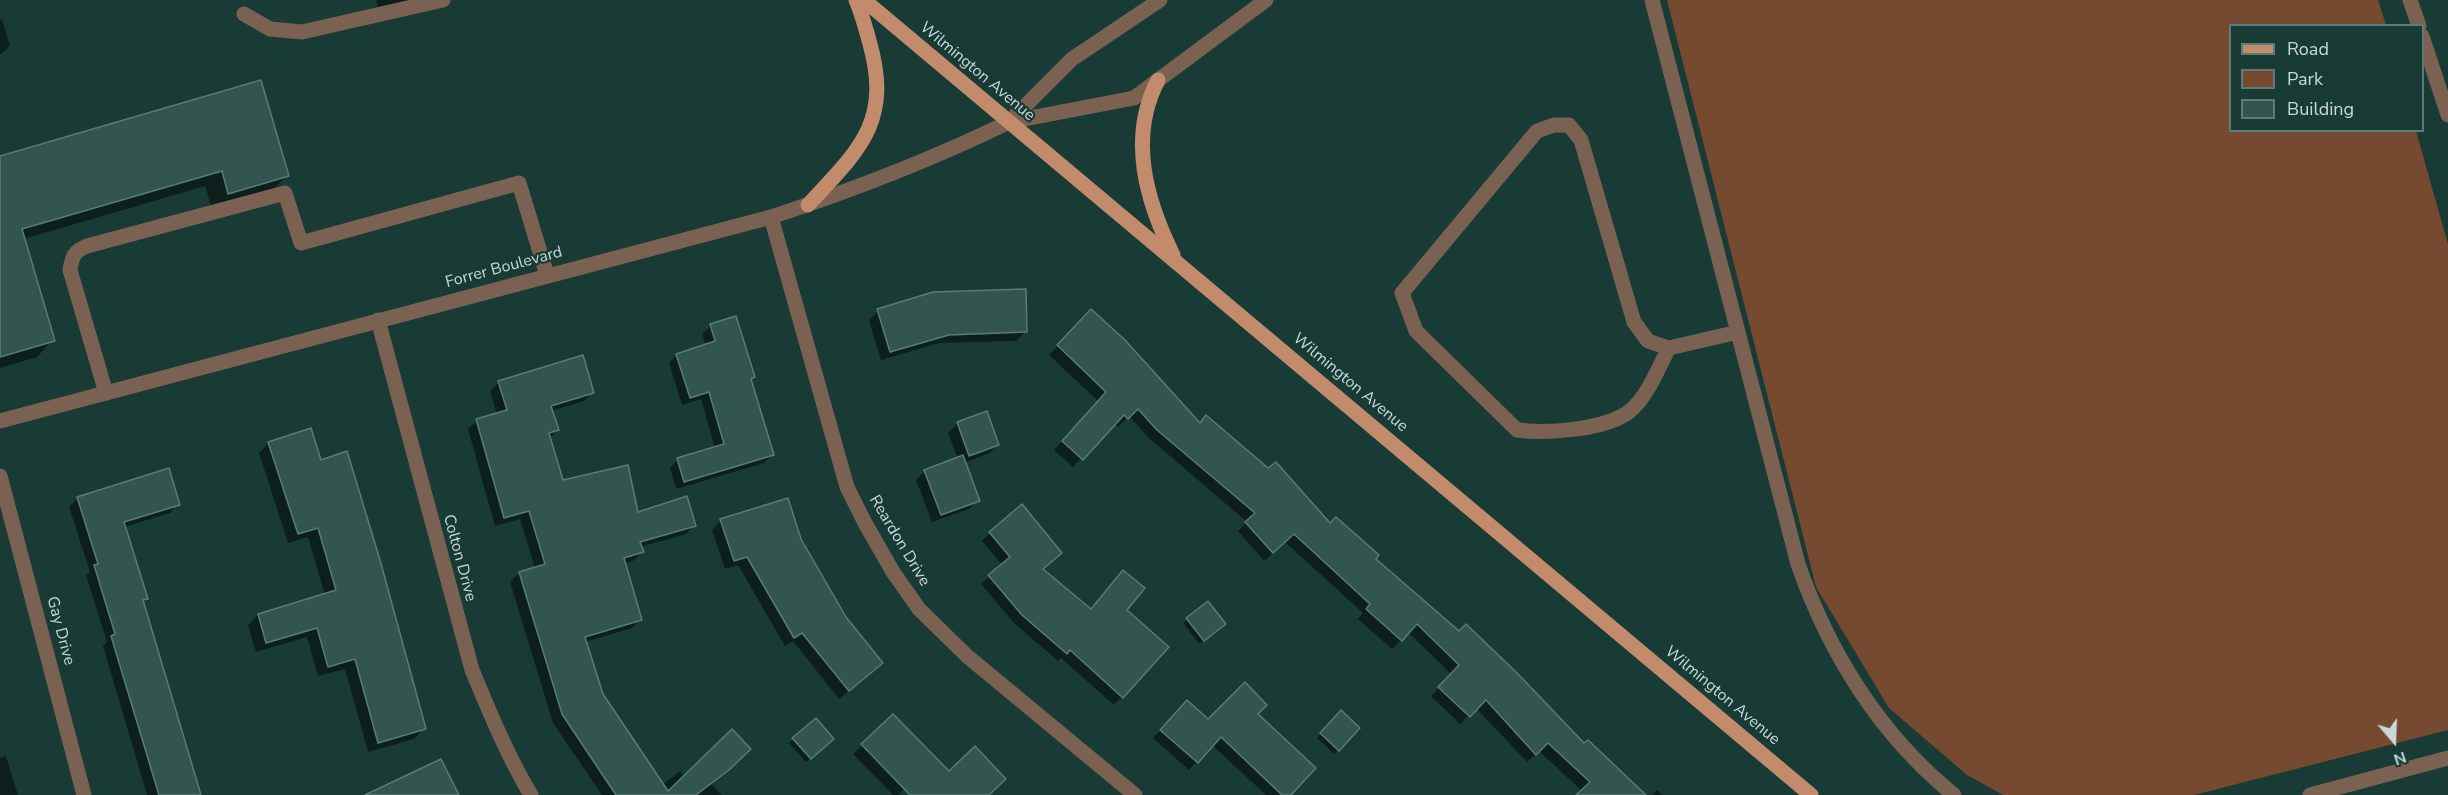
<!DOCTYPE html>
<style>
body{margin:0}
#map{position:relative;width:2448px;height:795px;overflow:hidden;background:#193b36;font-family:"Nunito Sans",sans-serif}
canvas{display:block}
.legend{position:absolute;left:2229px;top:24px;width:195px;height:108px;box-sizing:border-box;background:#193b36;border:2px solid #5f7b76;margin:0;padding:8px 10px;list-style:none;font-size:18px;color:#c8dad6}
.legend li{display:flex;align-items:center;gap:12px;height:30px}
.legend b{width:30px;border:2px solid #5f7b76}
.north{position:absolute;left:2364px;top:711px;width:60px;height:60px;-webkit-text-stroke:4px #193b36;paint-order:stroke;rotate:161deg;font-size:16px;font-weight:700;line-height:24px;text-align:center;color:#c8dad6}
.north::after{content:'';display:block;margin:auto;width:21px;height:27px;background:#c8dad6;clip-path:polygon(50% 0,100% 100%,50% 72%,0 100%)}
</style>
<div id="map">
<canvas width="2448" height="795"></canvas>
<ul class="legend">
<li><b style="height:8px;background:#c18b6c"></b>Road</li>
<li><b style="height:16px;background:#754a30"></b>Park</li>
<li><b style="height:16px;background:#33554f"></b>Building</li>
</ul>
<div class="north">N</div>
</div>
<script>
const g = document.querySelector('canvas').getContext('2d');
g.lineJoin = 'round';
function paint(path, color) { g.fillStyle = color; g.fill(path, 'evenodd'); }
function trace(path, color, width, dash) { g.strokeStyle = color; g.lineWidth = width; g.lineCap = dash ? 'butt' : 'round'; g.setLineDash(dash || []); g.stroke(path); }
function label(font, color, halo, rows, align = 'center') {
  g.font = font + ' "Nunito Sans",sans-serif'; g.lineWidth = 4.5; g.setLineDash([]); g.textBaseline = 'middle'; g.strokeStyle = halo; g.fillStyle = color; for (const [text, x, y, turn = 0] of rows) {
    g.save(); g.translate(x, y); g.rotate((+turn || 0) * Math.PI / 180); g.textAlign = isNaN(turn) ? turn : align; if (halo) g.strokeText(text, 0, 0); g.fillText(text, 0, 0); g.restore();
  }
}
const green = new Path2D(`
 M 1667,0 L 2378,0 L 2386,25 L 2230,26 L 2230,130 L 2416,131 L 2448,244 L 2448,730 L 2194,795 L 2003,795 L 1967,775 L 1889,708 L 1816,587 Z`);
const shadow = new Path2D(`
 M 376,0 L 412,0 L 378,10 Z
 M 2,19 L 10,46 L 0,55 L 0,20 Z
 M 260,82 L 287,176 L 271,192 L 212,209 L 205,186 L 24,239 L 53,340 L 37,357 L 0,368 L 0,158 Z
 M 878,311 L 1025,332 L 1016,341 L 939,343 L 881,360 L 869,320 Z
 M 1091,311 L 1199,424 L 1374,559 L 1584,745 L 1644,795 L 1580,795 L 1583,792 L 1539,751 L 1527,762 L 1476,708 L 1460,724 L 1431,696 L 1452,675 L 1408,632 L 1392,649 L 1358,619 L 1363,613 L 1285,542 L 1264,561 L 1238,531 L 1247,522 L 1149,438 L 1129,416 L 1118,427 L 1114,423 L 1073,467 L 1054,450 L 1098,401 L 1049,355 Z
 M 711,326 L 754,377 L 750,381 L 773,455 L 764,463 L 676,489 L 670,468 L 678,459 L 715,448 L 701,399 L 682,405 L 669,363 L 677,355 L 706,346 L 702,334 Z
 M 499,382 L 593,392 L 584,401 L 551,411 L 557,430 L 549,439 L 562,482 L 637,514 L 694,525 L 686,534 L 640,547 L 642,552 L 633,561 L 624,564 L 640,619 L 632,628 L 585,642 L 601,695 L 662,785 L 680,771 L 685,777 L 749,749 L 712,785 L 722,795 L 602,795 L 553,723 L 510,582 L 519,573 L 535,568 L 520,519 L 495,526 L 468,429 L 477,421 L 497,415 L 490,391 Z
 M 986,413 L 998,445 L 989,453 L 964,463 L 978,500 L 969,509 L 932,522 L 916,480 L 925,471 L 958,459 L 948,433 L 957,424 Z
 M 269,443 L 320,462 L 424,728 L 414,739 L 368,752 L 345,669 L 318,676 L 307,637 L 256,652 L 248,625 L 258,615 L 325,595 L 308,537 L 288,543 L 259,453 Z
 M 78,498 L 178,504 L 170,513 L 124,527 L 146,598 L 142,603 L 200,795 L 147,795 L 103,646 L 107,642 L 86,575 L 90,572 L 69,507 Z
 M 721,521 L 800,539 L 845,618 L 881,663 L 839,699 L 793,641 L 785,646 L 738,565 L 725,569 L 712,530 Z
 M 990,533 L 1042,569 L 1090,610 L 1123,572 L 1125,610 L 1122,697 L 1114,705 L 1061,658 L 1058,661 L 1014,623 L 981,584 L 1002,565 L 982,541 Z
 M 1208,603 L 1219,628 L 1199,644 L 1183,623 Z
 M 1179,710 L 1208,721 L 1289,795 L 1266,795 L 1212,745 L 1189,770 L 1153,738 Z
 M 1341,712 L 1358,728 L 1334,754 L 1317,738 Z
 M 893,716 L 935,759 L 898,795 L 893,795 L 853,754 Z
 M 793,739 L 828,743 L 806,762 L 789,743 Z
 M 6,756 L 18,795 L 0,795 L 0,758 Z
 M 1657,790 L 1663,795 L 1652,795 Z`);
const building = new Path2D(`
 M 261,80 L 289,176 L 228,194 L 222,171 L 22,229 L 55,341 L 0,357 L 0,156 Z
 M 1026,289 L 1027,332 L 949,335 L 890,352 L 877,309 L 933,292 Z
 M 1091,309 L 1125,340 L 1200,423 L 1206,415 L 1268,468 L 1276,462 L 1330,523 L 1336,517 L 1379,555 L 1376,559 L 1459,631 L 1466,624 L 1518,674 L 1584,743 L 1588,740 L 1646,795 L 1576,795 L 1590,782 L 1548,743 L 1536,755 L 1486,700 L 1470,717 L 1438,687 L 1459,665 L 1417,624 L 1402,641 L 1366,609 L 1370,604 L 1294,534 L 1273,553 L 1245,522 L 1255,513 L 1157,430 L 1138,409 L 1128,419 L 1124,415 L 1083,460 L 1062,441 L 1106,392 L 1057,345 Z
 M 736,316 L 755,377 L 751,379 L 774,455 L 684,482 L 677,458 L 724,444 L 709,392 L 690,398 L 676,354 L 715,341 L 710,324 Z
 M 583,355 L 594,393 L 551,406 L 559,430 L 549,433 L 563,480 L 628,465 L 638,512 L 687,496 L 696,526 L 640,542 L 644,552 L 624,558 L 642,620 L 585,637 L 603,694 L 668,791 L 732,729 L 751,749 L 729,770 L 696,795 L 616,795 L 562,714 L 519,572 L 545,564 L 529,511 L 504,518 L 476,419 L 507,410 L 498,381 Z
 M 987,411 L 999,445 L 969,456 L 957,422 Z
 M 311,428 L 321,460 L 347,451 L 380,560 L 426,729 L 378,743 L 355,659 L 328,667 L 317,628 L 266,643 L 258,614 L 336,590 L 318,528 L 298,534 L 268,442 Z
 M 963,455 L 980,501 L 941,515 L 924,470 Z
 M 169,468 L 180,505 L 124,522 L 148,599 L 143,600 L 201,795 L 159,795 L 111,636 L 115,634 L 94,565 L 98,564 L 77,497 Z
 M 788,498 L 801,539 L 846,617 L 883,663 L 849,691 L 802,633 L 794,638 L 747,557 L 734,561 L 720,519 Z
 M 1022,504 L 1062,553 L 1043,569 L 1091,609 L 1123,570 L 1145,588 L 1127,610 L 1169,647 L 1123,698 L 1070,650 L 1067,654 L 1022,615 L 988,575 L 1010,557 L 989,532 Z
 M 1208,601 L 1226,624 L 1204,641 L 1186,618 Z
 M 1245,682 L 1267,705 L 1258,714 L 1316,768 L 1291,795 L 1282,795 L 1221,737 L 1198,763 L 1160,730 L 1187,700 L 1208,719 Z
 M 1341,710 L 1360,728 L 1339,751 L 1320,733 Z
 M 893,714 L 949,771 L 975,746 L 1006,779 L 989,795 L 910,795 L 861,744 Z
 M 816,718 L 834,739 L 811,759 L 792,738 Z
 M 441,759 L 459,795 L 365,795 Z`);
const service = new Path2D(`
 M 1652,0 L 1798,564 C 1829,653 1880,735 1954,795
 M 2410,0 L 2419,26
 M 244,14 L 270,29 L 302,32 L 443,0
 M 2422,36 L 2448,115
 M 1669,348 C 1658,368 1648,396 1630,411 C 1606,430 1546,434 1517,430 L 1416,331 L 1402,293 L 1537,131 L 1554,125 L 1569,125 L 1581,140 L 1634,322 L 1648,341 L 1669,348 L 1738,332
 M 106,393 L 70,270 C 72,257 74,251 87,246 L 285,193 L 301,243 L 519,183 L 547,275
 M 2310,795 L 2448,758`);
const minor = new Path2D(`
 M 1009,122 L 1134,98 L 1266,0
 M 1009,122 L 1072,59 L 1160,0
 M 771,217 L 847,487 L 865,523 L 893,572 L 919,609 L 967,656 L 1135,795
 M 378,320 L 472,670 C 490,713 507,755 531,795
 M 0,476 L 84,795`);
const tertiary = new Path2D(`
 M 0,421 L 771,217 C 853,190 931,160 1009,122`);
const primary = new Path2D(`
 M 864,0 L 1811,795
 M 1158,80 C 1128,138 1146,200 1173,255
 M 808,205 C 858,151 892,123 870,44 C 866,29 862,14 856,0`);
const streetNames = [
 ["Wilmington Avenue",977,72,40],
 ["Forrer Boulevard",504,268,-15],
 ["Wilmington Avenue",1350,383,40],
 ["Reardon Drive",899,541,59],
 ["Colton Drive",459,558,75],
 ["Gay Drive",60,631,75],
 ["Wilmington Avenue",1722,696,40]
];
paint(green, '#754a30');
paint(shadow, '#0007');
paint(building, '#33554f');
trace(building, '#597c75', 1.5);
trace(service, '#7b6152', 15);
trace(minor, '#7b6152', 15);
trace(tertiary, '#7b6152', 15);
trace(primary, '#c18b6c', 15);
label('16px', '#c8dad6', '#193b36', streetNames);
</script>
